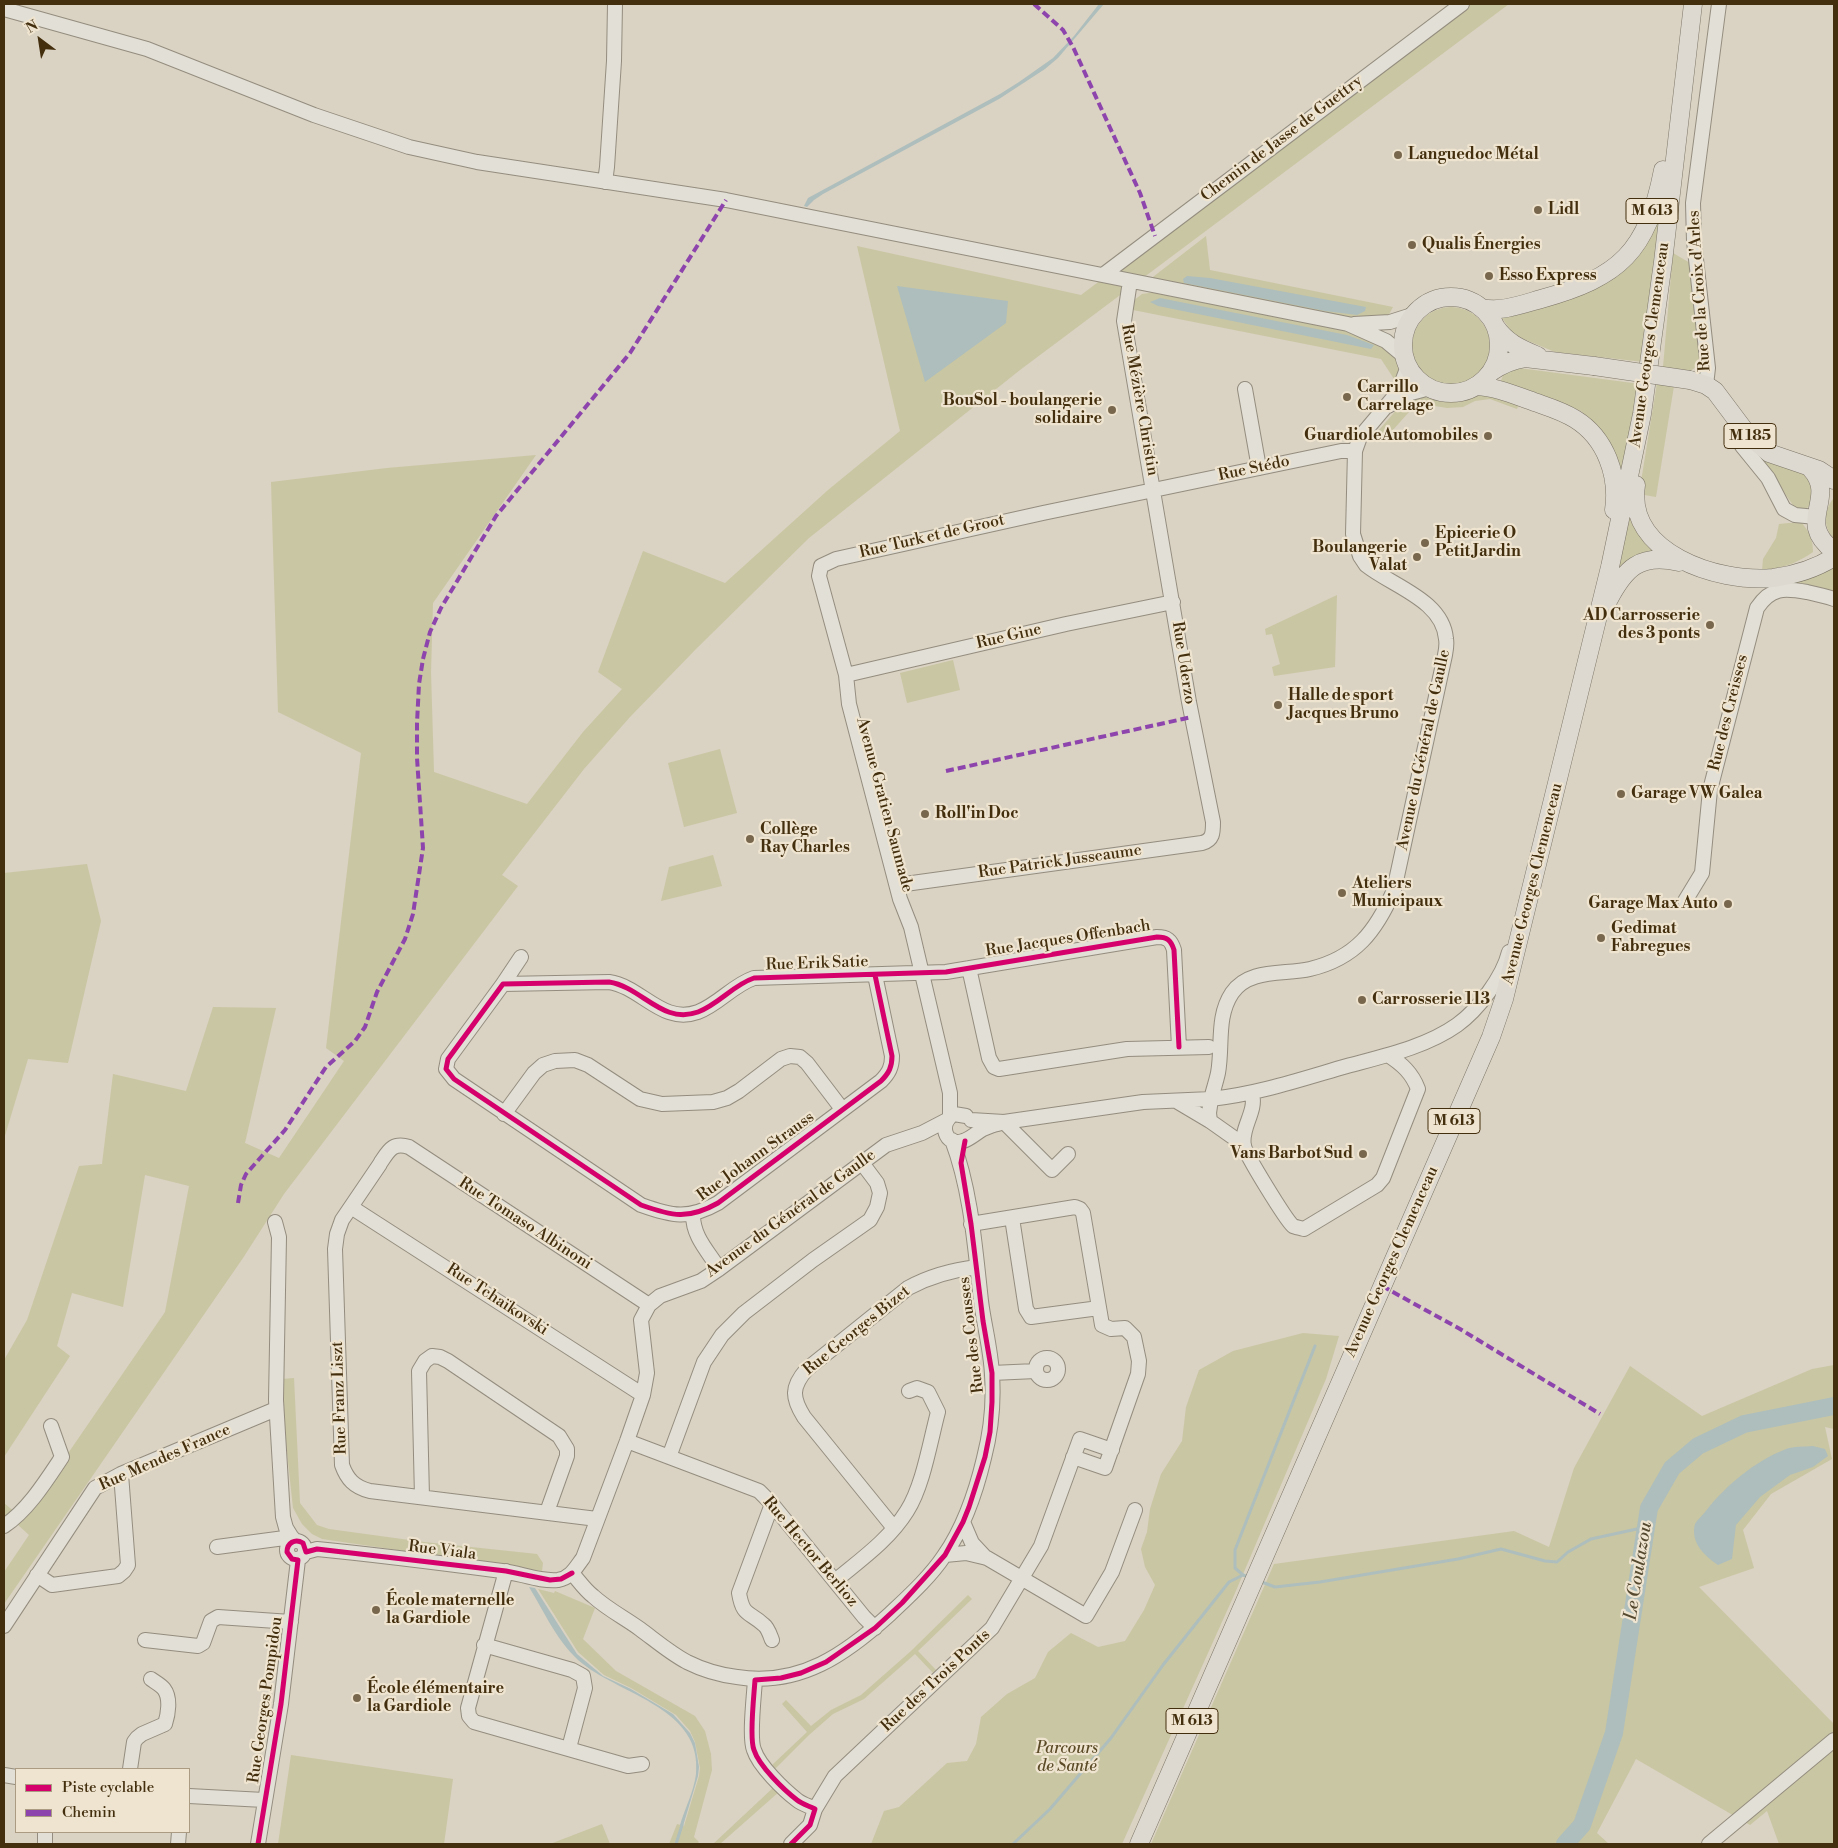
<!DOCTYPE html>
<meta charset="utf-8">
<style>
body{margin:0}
#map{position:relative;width:1838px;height:1848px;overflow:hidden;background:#dad2c2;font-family:"Libre Bodoni",serif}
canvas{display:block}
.frame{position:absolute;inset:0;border:5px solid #432e0d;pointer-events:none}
.legend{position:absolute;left:15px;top:1768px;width:175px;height:65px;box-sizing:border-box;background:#eee4d0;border:1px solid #aa9b82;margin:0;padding:6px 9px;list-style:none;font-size:15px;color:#432e0d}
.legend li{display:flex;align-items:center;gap:10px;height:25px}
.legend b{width:25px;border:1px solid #aa9b82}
.north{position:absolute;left:15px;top:15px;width:50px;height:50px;-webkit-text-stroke:4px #eee4d0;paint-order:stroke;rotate:329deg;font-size:14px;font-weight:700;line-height:20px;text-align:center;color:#432e0d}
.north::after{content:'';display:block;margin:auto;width:18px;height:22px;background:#432e0d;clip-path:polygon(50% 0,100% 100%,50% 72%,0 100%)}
</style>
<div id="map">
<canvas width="1838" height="1848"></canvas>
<div class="frame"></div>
<ul class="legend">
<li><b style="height:6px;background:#d6006c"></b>Piste cyclable</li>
<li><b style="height:6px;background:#8e44ad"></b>Chemin</li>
</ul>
<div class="north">N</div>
</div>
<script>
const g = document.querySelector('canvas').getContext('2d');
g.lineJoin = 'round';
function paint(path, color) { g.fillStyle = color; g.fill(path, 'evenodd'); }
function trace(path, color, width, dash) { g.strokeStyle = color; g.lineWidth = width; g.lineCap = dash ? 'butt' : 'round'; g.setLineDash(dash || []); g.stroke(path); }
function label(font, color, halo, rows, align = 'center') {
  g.font = font + ' "Libre Bodoni",serif'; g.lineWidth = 4.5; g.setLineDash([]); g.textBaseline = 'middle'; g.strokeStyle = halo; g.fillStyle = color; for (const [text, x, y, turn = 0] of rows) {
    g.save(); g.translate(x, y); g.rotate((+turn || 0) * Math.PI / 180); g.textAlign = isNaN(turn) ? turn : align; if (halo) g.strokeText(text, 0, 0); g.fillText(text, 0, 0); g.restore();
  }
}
const green = new Path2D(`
 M 1468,4 L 1509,4 L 1020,370 L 809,538 L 696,649 L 630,717 L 584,769 L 502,875 L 518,886 L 284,1194 L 243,1258 L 4,1604 L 4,1572 L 29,1535 L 17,1524 L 4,1533 L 4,1503 L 23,1519 L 165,1312 L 189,1186 L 145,1175 L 123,1307 L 72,1293 L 57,1346 L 70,1356 L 4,1457 L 4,1360 L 27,1320 L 79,1166 L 102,1164 L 113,1074 L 186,1091 L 213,1007 L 276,1008 L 245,1143 L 279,1158 L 344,1061 L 326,1048 L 361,753 L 278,712 L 271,482 L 387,468 L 536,455 L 433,603 L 431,672 L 434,772 L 527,804 L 583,732 L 622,689 L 598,672 L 643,551 L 725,583 L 828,490 L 900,431 L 857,246 L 1081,295 Z
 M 1657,214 L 1662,215 L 1644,362 L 1555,352 L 1514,335 L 1502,318 L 1510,313 L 1599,285 Z
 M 1206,236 L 1210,270 L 1393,307 L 1387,318 L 1353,318 L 1149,280 Z
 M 1673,253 L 1690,263 L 1700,364 L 1689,372 L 1663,367 Z
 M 1156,292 L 1347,331 L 1381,344 L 1397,358 L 1399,372 L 1396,382 L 1381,359 L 1133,310 L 1133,301 L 1142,294 Z
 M1412 346a39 39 0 1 1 78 0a39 39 0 1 1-78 0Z
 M 1519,368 L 1640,384 L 1620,489 L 1597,427 L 1581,411 L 1500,383 L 1504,373 Z
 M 1657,383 L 1674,386 L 1656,497 L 1639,494 Z
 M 1481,394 L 1519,404 L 1517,409 L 1490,399 L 1475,401 L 1463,407 L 1447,408 L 1417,403 L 1384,440 L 1372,438 L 1399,407 L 1419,395 C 1445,405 1456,404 1481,394 Z
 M 1760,458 L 1804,473 L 1812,480 L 1813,502 L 1806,509 L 1795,508 Z
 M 1834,498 L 1834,539 C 1823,527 1823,510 1834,498 Z
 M 1631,508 L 1655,553 L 1616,578 Z
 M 1789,523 L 1802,523 C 1810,533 1813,540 1813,552 C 1795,564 1784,568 1762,570 L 1763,559 L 1776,538 L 1779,524 Z
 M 1834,565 L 1834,593 L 1793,584 Z
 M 1337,595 L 1335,667 L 1274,676 L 1272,667 L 1280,664 L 1272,634 L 1266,635 L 1265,629 Z
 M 953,660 L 960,690 L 907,703 L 900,673 Z
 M 720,749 L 737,813 L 684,827 L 668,763 Z
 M 713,855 L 722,886 L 661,901 L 669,867 Z
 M 87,864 L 101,921 L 68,1063 L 28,1059 L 4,1139 L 4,873 Z
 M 1303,1333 L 1339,1336 L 1326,1379 L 1235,1593 L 1122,1844 L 871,1844 L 884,1811 L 899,1807 L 947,1763 L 967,1761 L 976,1744 L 981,1717 L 1007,1694 L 1035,1678 L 1048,1652 L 1071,1633 L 1098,1647 L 1125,1641 L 1144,1610 L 1155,1585 L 1145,1567 L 1141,1549 L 1147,1532 L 1150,1509 L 1161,1474 L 1182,1441 L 1186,1407 L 1199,1370 L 1233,1351 Z
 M 1834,1365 L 1834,1429 L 1825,1427 L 1832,1459 L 1771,1494 L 1743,1530 L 1754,1568 L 1699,1587 L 1834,1724 L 1834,1844 L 1779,1844 L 1767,1811 L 1750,1825 L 1636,1759 L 1597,1833 L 1609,1844 L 1151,1844 L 1274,1564 L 1514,1531 L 1549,1547 L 1574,1468 L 1630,1366 L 1702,1416 L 1812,1369 Z
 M 294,1378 L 300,1503 L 317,1525 L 329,1529 L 424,1542 L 537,1554 L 543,1563 L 542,1571 L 322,1539 L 312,1534 L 302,1524 L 293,1508 L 285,1434 L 282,1379 Z
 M 538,1589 L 554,1593 L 555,1591 L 595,1608 L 583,1639 L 616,1671 L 695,1716 L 705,1731 L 711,1754 L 712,1770 L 694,1837 L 699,1842 L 697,1844 L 669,1844 L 677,1824 L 684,1826 L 699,1776 L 700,1768 L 695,1742 L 690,1731 L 676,1715 L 631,1688 L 604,1675 L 578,1652 Z
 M 968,1595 L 972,1599 L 918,1651 L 937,1671 L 934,1674 L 915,1654 L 864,1699 L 833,1714 L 809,1735 L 775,1769 L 772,1765 L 807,1732 L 782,1704 L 786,1700 L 811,1726 L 831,1710 L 861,1695 L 911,1651 Z
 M 291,1755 L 453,1779 L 444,1844 L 278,1844 Z
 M 775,1786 L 780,1791 L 720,1844 L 713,1844 Z
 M 602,1824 L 610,1844 L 550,1844 Z`);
const water = new Path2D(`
 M 1099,4 L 1104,4 L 1058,58 L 1045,69 L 999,99 L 823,194 L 814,200 L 807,207 L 804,206 L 808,198 L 1000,94 L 1019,82 L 1053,58 L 1074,36 Z
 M 1187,276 L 1210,278 L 1366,307 L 1365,311 L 1357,315 L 1325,311 L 1184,283 L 1183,279 Z
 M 897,286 L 1008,301 L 1006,323 L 925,382 Z
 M 1160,298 L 1347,335 L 1374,345 L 1371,349 L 1158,306 L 1150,302 Z
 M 1813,1446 L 1825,1449 L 1828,1456 L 1813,1467 L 1790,1475 L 1760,1497 L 1736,1525 L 1732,1559 L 1718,1565 C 1705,1556 1690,1543 1695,1524 C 1697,1520 1702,1516 1705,1512 C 1725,1486 1755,1461 1786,1449 C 1794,1446 1804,1447 1813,1446 Z
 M 529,1587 L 535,1588 L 577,1654 L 603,1676 L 631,1689 L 673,1714 L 690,1733 L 695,1743 L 699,1767 L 698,1776 L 683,1826 L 680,1825 C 685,1808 694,1791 696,1774 C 703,1709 622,1695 583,1664 C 558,1644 545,1613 529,1587 Z`);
const stream = new Path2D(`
 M 1243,1575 L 1235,1568 L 1235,1550 L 1315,1346
 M 1259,1581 L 1275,1587 L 1320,1582 L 1458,1559 L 1501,1549 L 1545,1561 L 1557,1562 L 1568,1552 L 1591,1539 L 1646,1527
 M 676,1844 L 682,1825
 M 1013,1844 L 1050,1809 L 1111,1738 L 1163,1665 L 1229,1582 L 1243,1575 L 1248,1577`);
const river = new Path2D(`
 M 1565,1844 L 1582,1825 L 1614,1733 L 1649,1508 L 1672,1468 L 1698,1446 L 1744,1424 L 1834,1406`);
const minor = new Path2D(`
 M 4,9 L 147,49 L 314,115 L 409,147 L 477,162 L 726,200 L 806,216 L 1348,324 L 1386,341 L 1404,356
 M 605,182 L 607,167 L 614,61 L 615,4
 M 1103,275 L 1462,4
 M 1354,324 L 1390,322 L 1415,314
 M 1706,385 L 1708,368 L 1694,241 L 1693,203 L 1719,4
 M 1245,389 L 1259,468
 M 1388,406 L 1411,393 L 1430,388
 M 1742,446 L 1768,478 L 1784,509 L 1795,515 L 1816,517
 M 846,675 L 1066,624 L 1173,602
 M 905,884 L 1202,843 C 1213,840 1213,833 1213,822 L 1189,702 L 1124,321 L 1130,281
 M 1685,901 L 1702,873 L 1710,790 L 1757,608 C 1771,587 1784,588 1807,592 C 1816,594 1825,596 1834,599
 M 969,968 L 989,1058 L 994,1067 L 999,1069 L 1127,1049 L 1209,1047
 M 875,975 L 892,1056 C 892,1067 889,1073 881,1081 L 718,1203 C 688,1220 672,1216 641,1205 L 454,1079 L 446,1069 L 448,1059 L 503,984 L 609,982 C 642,987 662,1025 698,1012 C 719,1004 733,985 754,978 L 946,972 L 1157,937 C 1167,937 1171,940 1174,950 L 1179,1047
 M 503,984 L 521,957
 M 1252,1094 C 1257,1112 1240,1128 1244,1146 C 1246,1155 1286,1220 1293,1226 C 1295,1227 1301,1228 1304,1229 L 1377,1185 L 1383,1178 L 1418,1089 C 1412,1073 1402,1064 1388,1055
 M 1178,1102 L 1210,1121 L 1244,1145
 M 504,1114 L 534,1073 L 543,1065 L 555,1061 L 575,1060 L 588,1065 L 640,1099 L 662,1104 L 713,1102 L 727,1098 L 739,1091 L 781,1059 L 790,1056 L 800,1057 L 807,1063 L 842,1109
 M 966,1116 L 954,1114 C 938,1123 945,1147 963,1141 C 970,1139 976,1133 983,1129 C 988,1127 993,1125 998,1124
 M 950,1117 L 950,1093 L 943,1063 L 911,927 L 900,899 L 849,704 L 846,675 L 819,576 L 821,566 L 836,559 L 1043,513 L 1341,451 L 1355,451
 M 971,1120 L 1004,1122 L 1143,1102 L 1211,1099 C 1213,1091 1216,1082 1218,1073 C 1223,1046 1216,1017 1232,993 C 1249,968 1284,975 1310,969 C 1356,958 1376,931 1394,890 L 1445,655 C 1446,650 1447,644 1446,639 C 1443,600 1392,586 1366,565 L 1360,556 L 1353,534 L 1355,451 L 1360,437 L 1393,398 L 1402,382 L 1408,366
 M 1210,1121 L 1209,1113 L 1211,1099 C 1258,1094 1302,1079 1347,1066 C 1384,1056 1426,1047 1457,1025 C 1478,1010 1503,977 1509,952
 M 1004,1122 L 1052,1170 L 1068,1154
 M 381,1162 C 389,1150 393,1142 409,1147 L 649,1305
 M 380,1164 L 342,1220 L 337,1234 L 335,1249 L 342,1465 C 347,1479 354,1487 370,1491 L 597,1519
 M 351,1207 L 643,1395
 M 693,1215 C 693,1237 708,1251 719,1269
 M 1012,1218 L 1026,1309 L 1031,1317 L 1099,1308
 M 275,1222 L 279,1237 L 276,1400 L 283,1517 L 286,1528 L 294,1541
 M 971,1224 L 1075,1207 L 1080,1209 L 1083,1213 L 1102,1325 L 1111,1329 L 1125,1328 L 1134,1337 L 1139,1361 L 1138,1374 L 1105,1468 L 1073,1457
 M1036 1369a11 11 0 1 1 22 0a11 11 0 1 1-22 0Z
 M 992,1373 L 1036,1371
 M 627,1441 L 759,1491 L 772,1504 L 864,1617 L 875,1628
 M 669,1457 L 704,1362 L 722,1335 L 744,1313 L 813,1260 L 870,1220 L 877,1207 L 880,1193 L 877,1183 L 862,1163
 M 422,1497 L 419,1371 L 425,1361 L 432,1356 L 440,1357 L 448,1361 L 559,1436 L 567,1449 L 567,1456 L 547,1512
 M 963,1522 L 972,1543 L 986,1558
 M 4,1526 C 28,1510 46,1481 62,1457 L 51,1426
 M 894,1528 L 804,1417 C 792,1398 791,1387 807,1369 L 908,1288 C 930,1276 952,1270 977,1267
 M287 1550a9 9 0 1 1 18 0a9 9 0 1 1-18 0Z
 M 217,1547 L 292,1537
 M 306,1552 L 317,1549 C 379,1555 441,1563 502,1571 C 520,1573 540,1582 558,1580 C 571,1578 576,1567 583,1558 L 627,1441 L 643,1395 L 647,1373 L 641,1320 L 649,1305 L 660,1296 L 701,1281 L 719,1269 L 886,1145 L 922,1133 L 947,1120
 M 945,1555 L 966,1553 L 987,1558 L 1086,1616 L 1112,1572 L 1135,1510
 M 506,1571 L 468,1708 L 469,1716 L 474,1722 L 628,1766 L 642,1764
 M 572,1573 C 579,1581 585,1590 593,1596 C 607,1609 625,1618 640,1629 C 655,1640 670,1653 687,1662 C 703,1670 720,1675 737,1677 C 800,1687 846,1654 890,1614 C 909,1596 930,1577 944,1556 C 964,1527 976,1492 984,1458 C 991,1431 994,1403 992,1375 C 991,1350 984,1325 981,1301 C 975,1247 971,1190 952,1140
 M 37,1575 L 52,1585 L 118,1576 L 124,1571 L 128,1565 L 121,1474
 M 835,1581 C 860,1560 889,1540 907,1511 C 923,1486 930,1442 938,1412 L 928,1392 L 917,1388 L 909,1391
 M 4,1626 L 95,1488 L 121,1474 L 276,1409
 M 145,1640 L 198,1646 L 203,1643 L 211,1621 L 218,1617 L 291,1622
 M 772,1640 C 770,1635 768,1628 764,1625 C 749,1611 743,1617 739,1593 L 772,1504
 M 484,1645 L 572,1670 L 583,1676 L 585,1688 L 569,1748
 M 755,1680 C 754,1696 749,1738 754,1750 C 759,1766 784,1790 797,1800 C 802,1804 809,1806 815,1809
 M 130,1769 L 134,1742 L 137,1738 L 142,1734 L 165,1724 C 168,1715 171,1698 164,1689 C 161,1685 155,1682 151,1679
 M 4,1775 L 16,1777
 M 189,1796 L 264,1800
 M 45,1832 L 45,1844
 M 178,1844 L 179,1832
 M 258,1844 L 281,1704 L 298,1560
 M 791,1844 L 810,1825 L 815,1809 L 835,1776 L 992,1628 L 1041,1546 L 1080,1439 L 1112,1450
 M 1709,1844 L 1834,1740`);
const major = new Path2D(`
 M1403 345a48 48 0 1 1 96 0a48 48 0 1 1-96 0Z
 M 1481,308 C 1502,312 1520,305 1541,299 C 1620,277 1647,252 1663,170
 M 1495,326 C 1507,343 1519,348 1538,356
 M 1491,372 C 1502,364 1512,360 1525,358 L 1594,366
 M 1690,380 L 1706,385 L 1715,391 L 1748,435 L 1769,453 L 1819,470 L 1834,480
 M 1477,386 C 1495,387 1512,394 1529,400 C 1545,406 1561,410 1575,419 C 1606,438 1619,476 1614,510
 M 1811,469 C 1838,499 1794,521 1834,551
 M 1636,485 C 1626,553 1717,583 1773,578 C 1795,575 1815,569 1834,557
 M 1608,601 C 1625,568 1640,553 1679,562
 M 1139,1844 L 1491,1037 L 1504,999 L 1610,567 L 1642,414 L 1663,262 L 1693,4`);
const majorBridge = new Path2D(`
 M 1594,366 L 1690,380`);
const quiet = new Path2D(`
 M 1034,4 L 1063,30 L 1073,47 L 1140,193 L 1155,236
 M 946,771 L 1192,717
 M 238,1203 L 241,1185 L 246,1174 L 285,1130 L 326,1067 L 355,1041 L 365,1027 L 377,992 L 405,939 L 413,914 L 423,848 L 417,758 L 417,723 L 419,684 L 423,659 L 430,632 L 441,608 L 496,516 L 630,353 L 726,200
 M 1382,1286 L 1460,1329 L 1600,1414`);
const cycleway = new Path2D(`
 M 875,975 L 892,1056 C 892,1067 889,1073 881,1081 L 718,1203 C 688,1220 672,1216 641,1205 L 454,1079 L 446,1069 L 448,1059 L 503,984 L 609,982 C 642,987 662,1025 698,1012 C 719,1004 733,985 754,978 L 946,972 L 1157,937 C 1167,937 1171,940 1174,950 L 1179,1047
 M 258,1844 L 281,1704 L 298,1560 L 292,1559 L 287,1552 C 287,1543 295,1538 303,1543 L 306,1552 L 317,1549 L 506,1571 L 550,1580 L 561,1579 L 572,1573
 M 791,1844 L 810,1825 L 815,1809 C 809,1806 802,1804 797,1800 C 784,1790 759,1766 754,1750 C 749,1738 754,1696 755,1680 L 781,1678 L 801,1673 L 826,1662 L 875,1628 L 902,1603 L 945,1555 L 963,1522 L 969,1507 L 985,1457 L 990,1432 L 992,1402 L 992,1373 L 983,1321 L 971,1224 L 961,1163 L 965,1141`);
const markers = [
 [1398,155,5,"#78674c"],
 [1538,210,5,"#78674c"],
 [1412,245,5,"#78674c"],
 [1489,276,5,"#78674c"],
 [1347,397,5,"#78674c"],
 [1112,410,5,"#78674c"],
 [1488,436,5,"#78674c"],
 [1425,543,5,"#78674c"],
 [1417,557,5,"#78674c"],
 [1710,625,5,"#78674c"],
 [1278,705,5,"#78674c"],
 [1621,794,5,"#78674c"],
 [925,814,5,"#78674c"],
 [750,839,5,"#78674c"],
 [1342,893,5,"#78674c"],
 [1728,904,5,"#78674c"],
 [1601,938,5,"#78674c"],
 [1362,1000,5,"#78674c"],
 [1363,1154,5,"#78674c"],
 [376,1610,5,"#78674c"],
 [357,1698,5,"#78674c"]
];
const shields = [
 [1652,211,52],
 [1750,436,52],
 [1454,1121,52],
 [1192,1721,52]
];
const shieldNames = [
 ["M 613",1652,211],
 ["M 185",1750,436],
 ["M 613",1454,1121],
 ["M 613",1192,1721]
];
const streetNames = [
 ["Chemin de Jasse de Guettry",1282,139,-37],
 ["Rue de la Croix d'Arles",1700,291,-94],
 ["Avenue Georges Clemenceau",1650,345,-82],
 ["Rue Mézière Christin",1139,400,80],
 ["Rue Stédo",1254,469,-12],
 ["Rue Turk et de Groot",932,537,-13],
 ["Rue Gine",1009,637,-13],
 ["Rue Uderzo",1183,663,81],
 ["Rue des Creisses",1729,713,-76],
 ["Avenue du Général de Gaulle",1424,750,-78],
 ["Avenue Gratien Saumade",884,805,75],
 ["Rue Patrick Jusseaume",1060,862,-8],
 ["Avenue Georges Clemenceau",1533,884,-76],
 ["Rue Jacques Offenbach",1068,939,-9],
 ["Rue Erik Satie",817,964,-2],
 ["Rue Johann Strauss",756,1157,-36],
 ["Avenue du Général de Gaulle",791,1214,-36],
 ["Rue Tomaso Albinoni",525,1224,33],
 ["Avenue Georges Clemenceau",1392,1262,-66],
 ["Rue Tchaïkovski",497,1300,33],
 ["Rue Georges Bizet",857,1331,-39],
 ["Rue des Cousses",972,1335,-97],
 ["Rue Franz Liszt",340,1398,-92],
 ["Rue Mendes France",165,1458,-24],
 ["Rue Viala",442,1551,7],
 ["Rue Hector Berlioz",810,1552,50],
 ["Rue des Trois Ponts",936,1681,-43],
 ["Rue Georges Pompidou",266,1700,-82]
];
const poiNames = [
 ["Languedoc Métal",1408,155],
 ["Lidl",1548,210],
 ["Qualis Énergies",1422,245],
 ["Esso Express",1499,276],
 ["Carrillo",1357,388],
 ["Carrelage",1357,406],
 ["BouSol - boulangerie",1102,401,"right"],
 ["solidaire",1102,419,"right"],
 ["GuardioleAutomobiles",1478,436,"right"],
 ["Epicerie O",1435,534],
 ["Petit Jardin",1435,552],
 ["Boulangerie",1407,548,"right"],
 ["Valat",1407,566,"right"],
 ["AD Carrosserie",1700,616,"right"],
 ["des 3 ponts",1700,634,"right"],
 ["Halle de sport",1288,696],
 ["Jacques Bruno",1288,714],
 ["Garage VW Galea",1631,794],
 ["Roll'in Doc",935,814],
 ["Collège",760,830],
 ["Ray Charles",760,848],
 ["Ateliers",1352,884],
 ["Municipaux",1352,902],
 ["Garage Max Auto",1718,904,"right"],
 ["Gedimat",1611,929],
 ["Fabregues",1611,947],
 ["Carrosserie 113",1372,1000],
 ["Vans Barbot Sud",1353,1154,"right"],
 ["École maternelle",386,1601],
 ["la Gardiole",386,1619],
 ["École élémentaire",367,1689],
 ["la Gardiole",367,1707]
];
const parkNames = [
 ["Parcours",1067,1749],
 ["de Santé",1067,1767]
];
const waterNames = [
 ["Le Coulazou",1639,1571,-81]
];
paint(green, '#c9c6a3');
paint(water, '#aebebc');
trace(stream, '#aebebc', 3);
trace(river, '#aebebc', 18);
trace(minor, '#948d7f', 16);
trace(major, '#7d7668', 19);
trace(minor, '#e2dfd6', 14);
trace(major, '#ddd9d0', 18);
trace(majorBridge, '#7d7668', 19, []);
trace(majorBridge, '#ddd9d0', 18);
trace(quiet, '#8e44ad', 4, [8, 4]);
trace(cycleway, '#d6006c', 5);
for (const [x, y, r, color] of markers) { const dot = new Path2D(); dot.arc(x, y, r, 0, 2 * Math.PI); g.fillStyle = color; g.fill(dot); trace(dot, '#eee4d0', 2); }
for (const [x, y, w] of shields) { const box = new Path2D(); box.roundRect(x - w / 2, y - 12.5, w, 25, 4); g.fillStyle = '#eee4d0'; g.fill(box); trace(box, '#432e0d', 1); }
label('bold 15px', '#432e0d', null, shieldNames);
label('16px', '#432e0d', '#eee4d0', streetNames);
label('bold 16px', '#432e0d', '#eee4d0', poiNames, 'left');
label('italic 16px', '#5b4a26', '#eee4d0', parkNames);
label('italic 18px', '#554930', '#eee4d0', waterNames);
</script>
